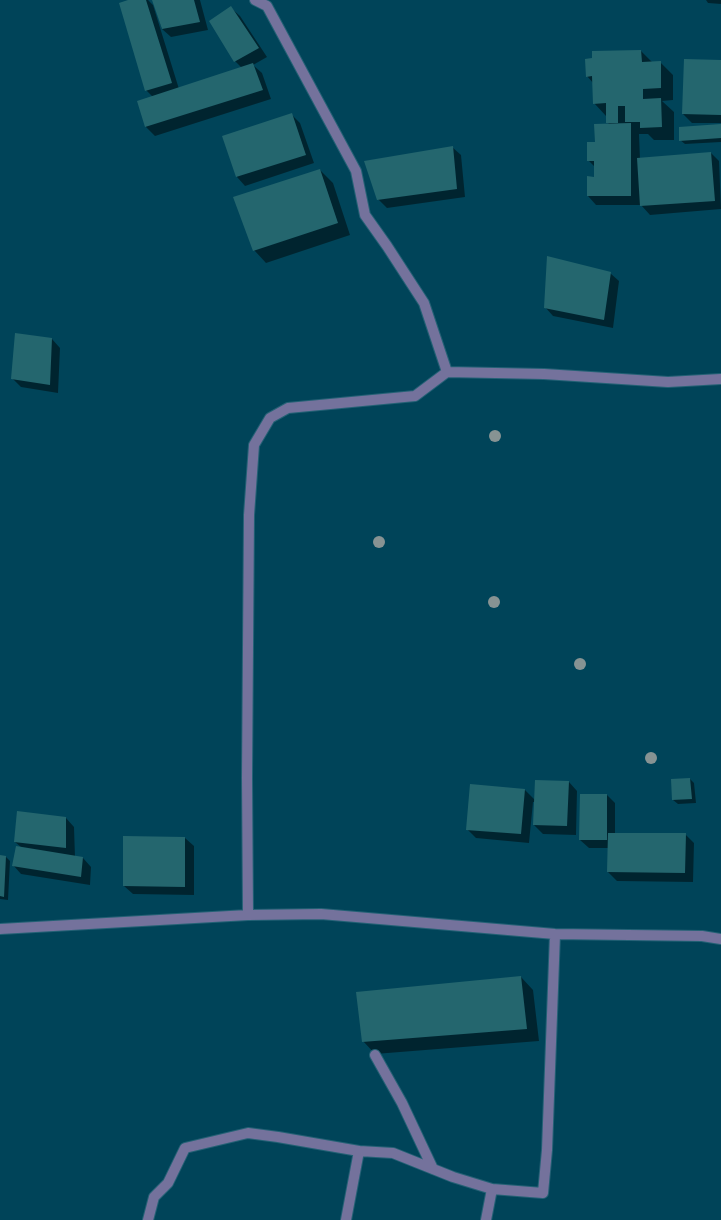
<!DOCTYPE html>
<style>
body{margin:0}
canvas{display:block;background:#004459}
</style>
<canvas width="721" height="1220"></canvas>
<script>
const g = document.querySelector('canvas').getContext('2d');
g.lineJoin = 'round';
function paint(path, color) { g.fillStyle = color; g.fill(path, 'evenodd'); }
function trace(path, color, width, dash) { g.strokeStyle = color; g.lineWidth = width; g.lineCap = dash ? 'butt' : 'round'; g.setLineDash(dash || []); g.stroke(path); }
const shadow = new Path2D(`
 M 132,0 L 148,0 L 153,5 L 179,89 L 242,68 L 235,61 L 211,21 L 231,8 L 240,16 L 267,57 L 253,65 L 262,73 L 271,99 L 155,136 L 146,127 L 138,102 L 153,97 L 146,90 Z
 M 153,0 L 200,0 L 208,30 L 171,37 L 162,29 Z
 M 706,0 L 721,0 L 721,4 L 708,3 Z
 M 641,51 L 652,62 L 660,62 L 673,75 L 673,100 L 662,101 L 674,112 L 674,140 L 654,140 L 648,134 L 639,134 L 640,159 L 711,153 L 719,161 L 721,209 L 650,215 L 641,205 L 596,205 L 588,196 L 588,178 L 595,178 L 595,167 L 588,160 L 596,143 L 609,125 L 606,116 L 594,103 L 593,83 L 587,76 Z
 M 721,61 L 721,123 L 692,123 L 683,114 Z
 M 291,114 L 300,123 L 314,163 L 245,186 L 237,177 L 223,137 Z
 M 721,125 L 721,142 L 685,144 L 680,140 Z
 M 452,147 L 461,155 L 465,197 L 387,208 L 378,199 Z
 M 320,170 L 333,183 L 350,235 L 266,263 L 254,250 Z
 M 610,273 L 619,281 L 613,328 L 553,316 L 545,307 Z
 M 52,339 L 60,348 L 58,393 L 21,387 L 12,378 Z
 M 690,779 L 694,783 L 696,803 L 678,804 L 673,800 Z
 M 569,782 L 577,791 L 576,835 L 543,834 L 534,825 L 535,802 L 533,802 L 529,843 L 476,838 L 467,829 L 525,790 L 535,800 Z
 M 607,795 L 615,803 L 615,834 L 685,834 L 694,843 L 693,882 L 617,881 L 608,872 L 609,848 L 589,848 L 580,840 Z
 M 66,818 L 74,827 L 75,857 L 83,858 L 91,867 L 90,885 L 21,874 L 13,865 L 22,848 L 15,842 Z
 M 185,838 L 194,846 L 194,895 L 133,894 L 124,886 Z
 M 0,856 L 6,857 L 10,861 L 8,900 L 0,899 Z
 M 521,977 L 533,990 L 539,1041 L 375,1054 L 363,1041 Z`);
const building = new Path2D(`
 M 128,0 L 146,0 L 172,83 L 145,91 L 119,3 Z
 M 152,0 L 194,0 L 200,22 L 162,29 Z
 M 231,6 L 259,48 L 234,62 L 209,21 Z
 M 641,50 L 642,62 L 661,61 L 661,88 L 643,89 L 643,99 L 661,98 L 662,127 L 640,128 L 640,122 L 625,122 L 625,106 L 618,106 L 618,123 L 606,123 L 606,103 L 593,104 L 592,76 L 586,77 L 585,59 L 592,58 L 592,51 Z
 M 684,59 L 721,60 L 721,115 L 682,114 Z
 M 253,63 L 263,90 L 145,127 L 137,101 Z
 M 292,113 L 306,155 L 236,177 L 222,136 Z
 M 631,123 L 631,196 L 587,196 L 587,176 L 594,177 L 594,161 L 587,161 L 587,142 L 595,142 L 594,124 Z
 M 721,124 L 721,138 L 679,141 L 679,127 Z
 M 453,146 L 457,189 L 377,200 L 364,161 Z
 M 711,152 L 715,201 L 640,206 L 637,158 Z
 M 320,169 L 338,223 L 253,251 L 233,197 Z
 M 547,256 L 611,272 L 604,320 L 544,308 Z
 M 15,333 L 52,338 L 50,385 L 11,379 Z
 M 690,778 L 692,799 L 672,800 L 671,779 Z
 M 535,780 L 569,781 L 567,826 L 533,825 Z
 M 470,784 L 525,789 L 521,834 L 466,830 Z
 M 580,794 L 607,794 L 607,840 L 579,840 Z
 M 17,811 L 66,817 L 66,848 L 14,842 Z
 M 608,833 L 686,833 L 685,873 L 607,872 Z
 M 123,836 L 185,837 L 185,887 L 123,886 Z
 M 16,846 L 83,857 L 81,877 L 12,866 Z
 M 0,855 L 6,856 L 4,897 L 0,896 Z
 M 521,976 L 527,1029 L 362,1042 L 356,992 Z`);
const minor = new Path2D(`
 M 255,0 L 267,6 L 356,171 L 365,215 L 387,246 L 424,303 L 447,372 L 544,374 L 668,382 L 721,379
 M 248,915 L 247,777 L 249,515 L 254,445 L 270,418 L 288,408 L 415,396 L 447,372
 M 0,929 L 248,915 L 321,914 L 555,934 L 702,936 L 721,939
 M 375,1055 L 402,1103 L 433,1169
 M 148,1220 L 154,1197 L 168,1183 L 185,1148 L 248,1133 L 278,1137 L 359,1151 L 393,1153 L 453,1177 L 492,1189 L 543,1193 L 547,1150 L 555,934
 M 346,1220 L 359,1151
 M 486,1220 L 492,1189`);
const trees = [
 [495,436],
 [379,542],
 [494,602],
 [580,664],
 [651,758]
];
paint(shadow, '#0007');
paint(building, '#24666e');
trace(minor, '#246175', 12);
trace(minor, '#74729c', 10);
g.fillStyle = '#879393';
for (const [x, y] of trees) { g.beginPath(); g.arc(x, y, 6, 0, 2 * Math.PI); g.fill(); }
</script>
